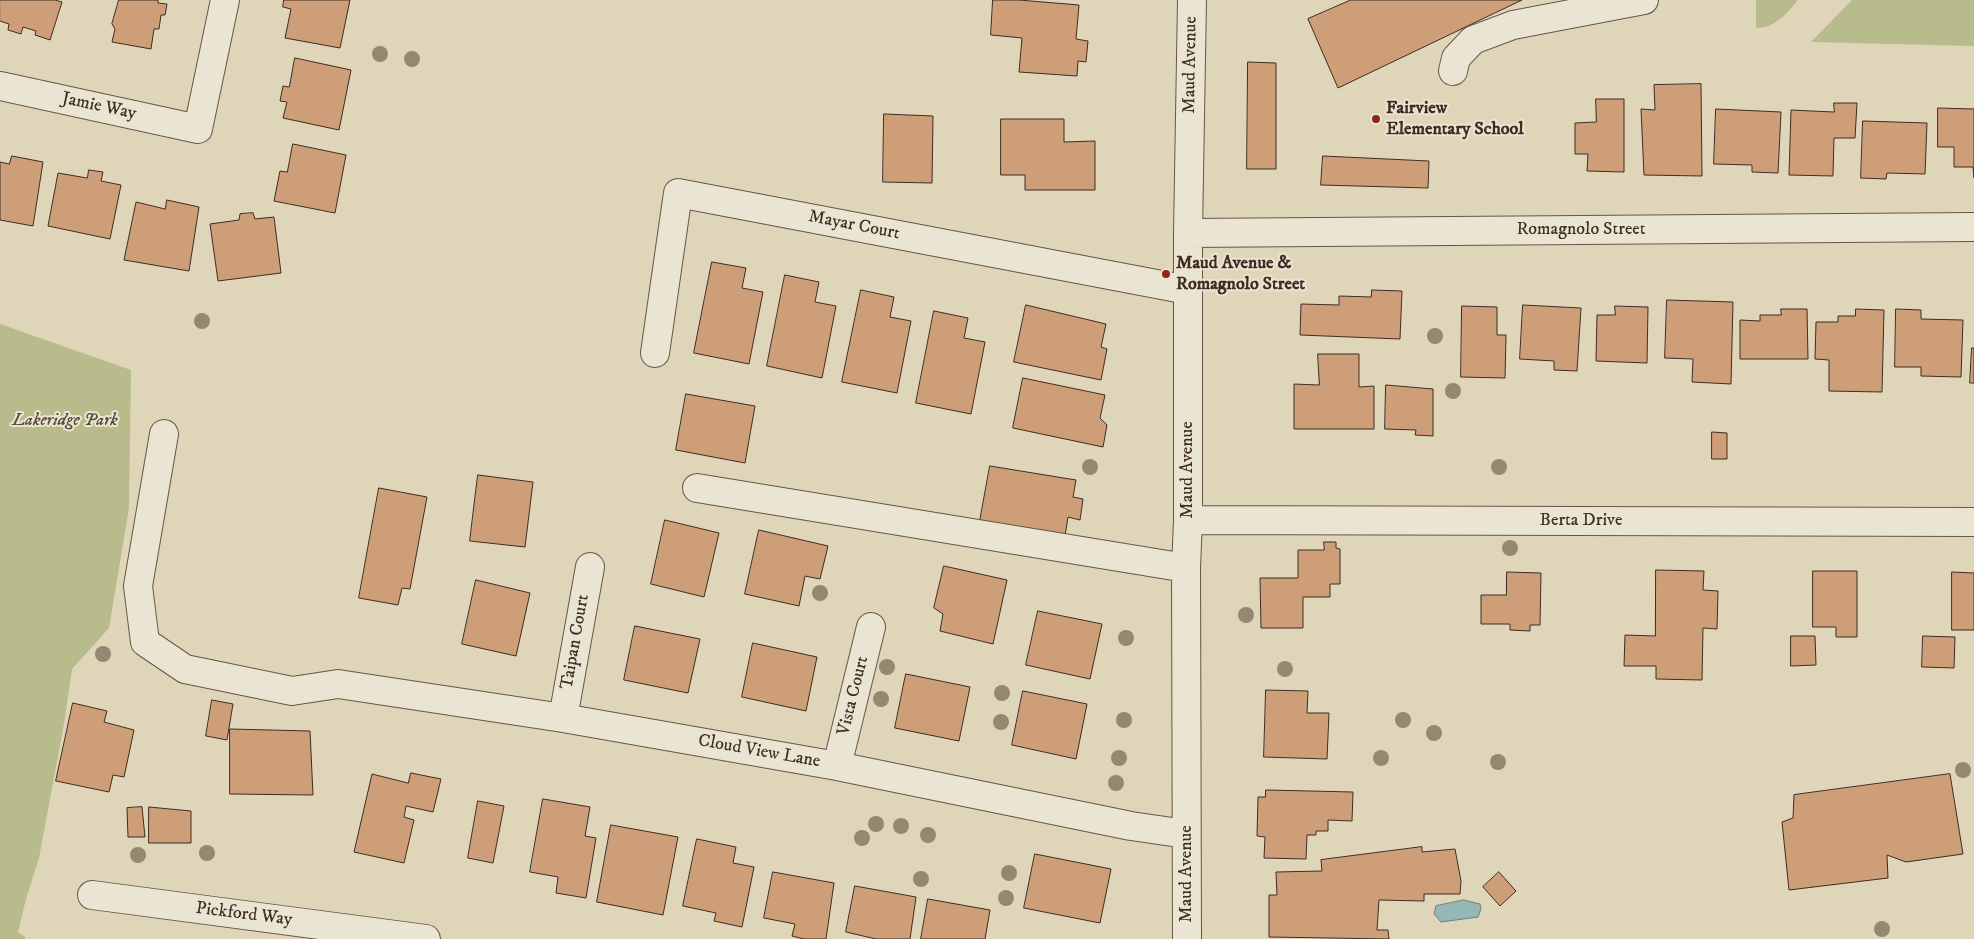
<!DOCTYPE html>
<style>
body{margin:0}
canvas{display:block;background:#dfd5b9}
</style>
<canvas width="1974" height="939"></canvas>
<script>
const g = document.querySelector('canvas').getContext('2d');
g.lineJoin = 'round';
function paint(path, color) { g.fillStyle = color; g.fill(path, 'evenodd'); }
function trace(path, color, width, dash) { g.strokeStyle = color; g.lineWidth = width; g.lineCap = dash ? 'butt' : 'round'; g.setLineDash(dash || []); g.stroke(path); }
function label(font, color, halo, rows, align = 'center') {
  g.font = font + ' "IM FELL DW Pica",serif'; g.lineWidth = 4; g.setLineDash([]); g.textBaseline = 'middle'; g.strokeStyle = halo; g.fillStyle = color; for (const [text, x, y, turn = 0] of rows) {
    g.save(); g.translate(x, y); g.rotate((+turn || 0) * Math.PI / 180); g.textAlign = isNaN(turn) ? turn : align; if (halo) g.strokeText(text, 0, 0); g.fillText(text, 0, 0); g.restore();
  }
}
const green = new Path2D(`
 M 1756,0 L 1798,0 C 1787,13 1774,29 1756,28 Z
 M 1852,0 L 1974,0 L 1974,46 L 1811,42 Z
 M 0,324 L 131,370 L 129,508 L 109,628 L 72,669 L 64,724 L 39,858 L 26,899 L 18,932 L 25,937 L 25,939 L 0,939 Z`);
const water = new Path2D(`
 M 1464,900 L 1480,904 L 1481,909 L 1478,917 L 1441,922 L 1434,914 L 1436,906 Z`);
const building = new Path2D(`
 M 0,0 L 55,0 L 62,2 L 50,40 L 35,35 L 36,31 L 23,27 L 21,34 L 8,30 L 9,24 L 0,21 Z
 M 119,0 L 158,0 L 158,3 L 167,4 L 165,15 L 161,15 L 159,29 L 154,29 L 151,49 L 112,42 L 115,29 L 112,24 Z
 M 284,0 L 350,0 L 340,48 L 285,38 L 291,9 L 283,7 Z
 M 993,0 L 1019,0 L 1079,5 L 1076,39 L 1088,41 L 1086,62 L 1078,61 L 1077,76 L 1019,72 L 1022,38 L 991,35 Z
 M 1351,0 L 1522,0 L 1338,88 L 1308,19 Z
 M 295,58 L 351,70 L 339,130 L 283,118 L 287,102 L 280,101 L 283,86 L 289,87 Z
 M 1248,62 L 1276,63 L 1276,169 L 1247,169 Z
 M 1701,84 L 1702,176 L 1644,175 L 1641,109 L 1655,110 L 1654,85 Z
 M 1596,99 L 1624,99 L 1624,172 L 1587,171 L 1588,154 L 1575,154 L 1575,123 L 1596,122 Z
 M 1834,103 L 1857,103 L 1855,138 L 1834,138 L 1833,176 L 1789,175 L 1791,110 L 1834,112 Z
 M 1938,108 L 1974,109 L 1974,178 L 1973,167 L 1954,167 L 1954,147 L 1938,147 Z
 M 1716,109 L 1781,112 L 1778,173 L 1752,172 L 1752,165 L 1714,164 Z
 M 884,114 L 933,116 L 932,183 L 883,182 Z
 M 1001,119 L 1064,119 L 1064,142 L 1095,141 L 1095,190 L 1025,190 L 1025,175 L 1001,175 Z
 M 1863,121 L 1927,123 L 1925,174 L 1887,173 L 1886,179 L 1861,178 Z
 M 293,144 L 346,155 L 335,213 L 274,201 L 280,171 L 287,172 Z
 M 12,156 L 43,162 L 33,226 L 0,220 L 0,162 L 9,164 Z
 M 1323,156 L 1429,161 L 1428,188 L 1321,185 Z
 M 89,170 L 103,172 L 101,181 L 121,185 L 110,239 L 48,226 L 58,173 L 87,178 Z
 M 167,200 L 199,207 L 189,271 L 124,260 L 136,202 L 165,209 Z
 M 253,213 L 255,219 L 274,217 L 281,273 L 218,281 L 210,224 L 239,220 L 240,214 Z
 M 712,262 L 746,268 L 742,288 L 763,292 L 749,364 L 694,353 Z
 M 785,275 L 819,282 L 815,302 L 836,306 L 822,378 L 767,366 Z
 M 861,290 L 894,297 L 890,317 L 911,321 L 897,393 L 842,382 Z
 M 1372,290 L 1402,291 L 1400,339 L 1300,335 L 1301,304 L 1339,305 L 1339,296 L 1371,297 Z
 M 1667,300 L 1733,302 L 1731,384 L 1692,382 L 1693,359 L 1665,358 Z
 M 1026,305 L 1106,324 L 1101,347 L 1107,349 L 1101,380 L 1014,362 Z
 M 1523,305 L 1581,308 L 1577,371 L 1554,370 L 1554,361 L 1520,359 Z
 M 1462,306 L 1497,307 L 1497,335 L 1506,335 L 1505,378 L 1461,377 Z
 M 1615,306 L 1648,307 L 1647,363 L 1596,361 L 1597,315 L 1615,315 Z
 M 1781,309 L 1807,309 L 1808,359 L 1740,359 L 1740,320 L 1760,321 L 1760,315 L 1781,315 Z
 M 1856,309 L 1884,310 L 1882,392 L 1829,391 L 1829,360 L 1815,359 L 1816,322 L 1838,322 L 1838,316 L 1855,316 Z
 M 1896,309 L 1921,310 L 1921,319 L 1963,320 L 1961,377 L 1921,376 L 1921,367 L 1895,367 Z
 M 934,311 L 968,318 L 964,338 L 985,342 L 971,414 L 916,403 Z
 M 1972,348 L 1974,348 L 1974,383 L 1970,383 Z
 M 1318,354 L 1359,354 L 1359,387 L 1374,386 L 1374,429 L 1294,429 L 1294,384 L 1319,385 Z
 M 1023,378 L 1105,395 L 1100,418 L 1107,425 L 1103,447 L 1013,428 Z
 M 1386,385 L 1433,389 L 1433,436 L 1415,435 L 1416,430 L 1385,429 Z
 M 686,394 L 755,406 L 745,463 L 676,450 Z
 M 1712,432 L 1727,433 L 1727,459 L 1712,459 Z
 M 990,466 L 1076,480 L 1073,497 L 1083,499 L 1080,520 L 1068,517 L 1065,536 L 980,521 Z
 M 478,475 L 533,482 L 525,547 L 470,541 Z
 M 379,488 L 427,497 L 410,589 L 402,588 L 398,605 L 359,598 Z
 M 665,520 L 719,533 L 704,597 L 651,584 Z
 M 759,530 L 828,546 L 820,579 L 805,576 L 799,606 L 745,594 Z
 M 1324,542 L 1336,542 L 1336,548 L 1340,549 L 1340,584 L 1330,584 L 1330,597 L 1303,597 L 1303,628 L 1261,628 L 1260,578 L 1298,578 L 1298,550 L 1324,550 Z
 M 944,566 L 1007,580 L 993,644 L 940,631 L 943,614 L 934,608 Z
 M 1656,570 L 1704,571 L 1703,590 L 1718,591 L 1717,629 L 1703,628 L 1702,680 L 1656,679 L 1656,666 L 1624,666 L 1625,635 L 1655,636 Z
 M 1813,571 L 1857,571 L 1857,637 L 1836,637 L 1836,627 L 1813,627 Z
 M 1507,572 L 1541,573 L 1540,625 L 1530,625 L 1530,631 L 1510,630 L 1510,624 L 1481,624 L 1481,595 L 1506,595 Z
 M 1952,572 L 1974,573 L 1974,630 L 1952,630 Z
 M 476,580 L 530,593 L 516,656 L 462,644 Z
 M 1038,611 L 1102,624 L 1090,679 L 1026,665 Z
 M 635,626 L 700,639 L 688,693 L 624,680 Z
 M 1791,636 L 1815,636 L 1816,665 L 1791,666 Z
 M 1923,636 L 1955,637 L 1954,668 L 1922,667 Z
 M 753,643 L 817,657 L 806,711 L 742,697 Z
 M 906,674 L 970,687 L 959,741 L 895,728 Z
 M 1266,690 L 1308,691 L 1307,713 L 1329,713 L 1327,759 L 1264,757 Z
 M 1023,691 L 1087,704 L 1076,759 L 1012,745 Z
 M 212,700 L 233,704 L 227,740 L 206,736 Z
 M 73,703 L 107,711 L 104,722 L 134,730 L 124,777 L 113,775 L 109,792 L 56,781 Z
 M 230,729 L 310,731 L 313,795 L 230,794 Z
 M 411,773 L 441,779 L 433,812 L 406,806 L 404,817 L 414,820 L 404,863 L 354,852 L 372,774 L 408,783 Z
 M 1950,774 L 1963,854 L 1906,862 L 1887,855 L 1888,878 L 1789,890 L 1782,822 L 1793,818 L 1794,795 Z
 M 1266,790 L 1353,792 L 1352,821 L 1328,820 L 1328,831 L 1316,831 L 1316,835 L 1307,835 L 1306,859 L 1264,858 L 1265,837 L 1257,836 L 1258,797 L 1265,797 Z
 M 543,799 L 590,807 L 585,836 L 596,838 L 586,898 L 556,893 L 558,877 L 530,872 Z
 M 478,801 L 504,806 L 493,863 L 468,858 Z
 M 142,807 L 145,837 L 128,837 L 127,808 Z
 M 149,807 L 191,811 L 191,843 L 149,843 Z
 M 611,825 L 678,837 L 663,915 L 597,902 Z
 M 697,839 L 736,847 L 733,863 L 754,867 L 742,927 L 714,921 L 716,913 L 683,906 Z
 M 1422,847 L 1422,852 L 1455,849 L 1461,881 L 1460,894 L 1424,894 L 1424,901 L 1379,900 L 1377,930 L 1388,930 L 1389,939 L 1269,937 L 1269,895 L 1277,895 L 1276,872 L 1322,871 L 1321,860 Z
 M 1035,854 L 1111,869 L 1100,923 L 1024,908 Z
 M 773,872 L 834,883 L 826,939 L 804,939 L 792,936 L 795,924 L 764,918 Z
 M 1499,872 L 1516,891 L 1500,906 L 1483,887 Z
 M 855,886 L 916,897 L 910,939 L 876,939 L 846,932 Z
 M 928,899 L 990,910 L 985,939 L 921,939 Z`);
const minor = new Path2D(`
 M 1453,71 L 1456,58 L 1473,40 L 1513,25 L 1644,0
 M 0,86 L 198,129 L 225,0
 M 1188,233 L 1974,227
 M 655,353 L 678,193 L 1188,290
 M 164,434 L 138,586 L 145,642 L 185,669 L 292,691 L 338,684 L 563,718 L 837,766 L 1131,826 L 1186,834
 M 697,488 L 1186,568
 M 1188,520 L 1974,522
 M 563,718 L 590,567
 M 837,766 L 871,627
 M 92,895 L 426,939
 M 1187,939 L 1186,568 L 1188,520 L 1188,233 L 1192,0`);
const trees = [
 [380,54],
 [412,59],
 [202,321],
 [1435,336],
 [1453,391],
 [1090,467],
 [1499,467],
 [1510,548],
 [820,593],
 [1246,615],
 [1126,638],
 [103,654],
 [887,667],
 [1285,669],
 [1002,693],
 [881,699],
 [1124,720],
 [1403,720],
 [1001,722],
 [1434,733],
 [1119,758],
 [1381,758],
 [1498,762],
 [1963,770],
 [1116,783],
 [876,824],
 [901,826],
 [928,835],
 [862,838],
 [207,853],
 [138,855],
 [1009,873],
 [921,879],
 [1006,898],
 [1882,929]
];
const markers = [
 [1376,119,5,"#8f2418"],
 [1166,274,5,"#8f2418"]
];
const streetNames = [
 ["Maud Avenue",1191,65,-89],
 ["Jamie Way",99,107,12],
 ["Mayar Court",854,226,11],
 ["Romagnolo Street",1581,230],
 ["Maud Avenue",1188,470,-90],
 ["Berta Drive",1581,521],
 ["Taipan Court",576,642,-80],
 ["Vista Court",854,696,-76],
 ["Cloud View Lane",759,752,10],
 ["Maud Avenue",1187,874,-90],
 ["Pickford Way",244,915,7]
];
const poiNames = [
 ["Fairview",1386,109],
 ["Elementary School",1386,130],
 ["Maud Avenue &",1176,264],
 ["Romagnolo Street",1176,285]
];
const parkNames = [
 ["Lakeridge Park",65,421]
];
paint(green, '#b8bb8b');
paint(water, '#95b7b6');
trace(water, '#737f7b', 1);
paint(building, '#ce9e79');
trace(building, '#3f2c23', 1);
trace(minor, '#675648', 30);
trace(minor, '#eae4d2', 28);
g.fillStyle = '#948872';
for (const [x, y] of trees) { g.beginPath(); g.arc(x, y, 8, 0, 2 * Math.PI); g.fill(); }
for (const [x, y, r, color] of markers) { const dot = new Path2D(); dot.arc(x, y, r, 0, 2 * Math.PI); g.fillStyle = color; g.fill(dot); trace(dot, '#eae4d2', 2); }
label('18px', '#3f2c23', '#eae4d2', streetNames);
label('bold 18px', '#3f2c23', '#eae4d2', poiNames, 'left');
label('italic 18px', '#574938', '#eae4d2', parkNames);
</script>
